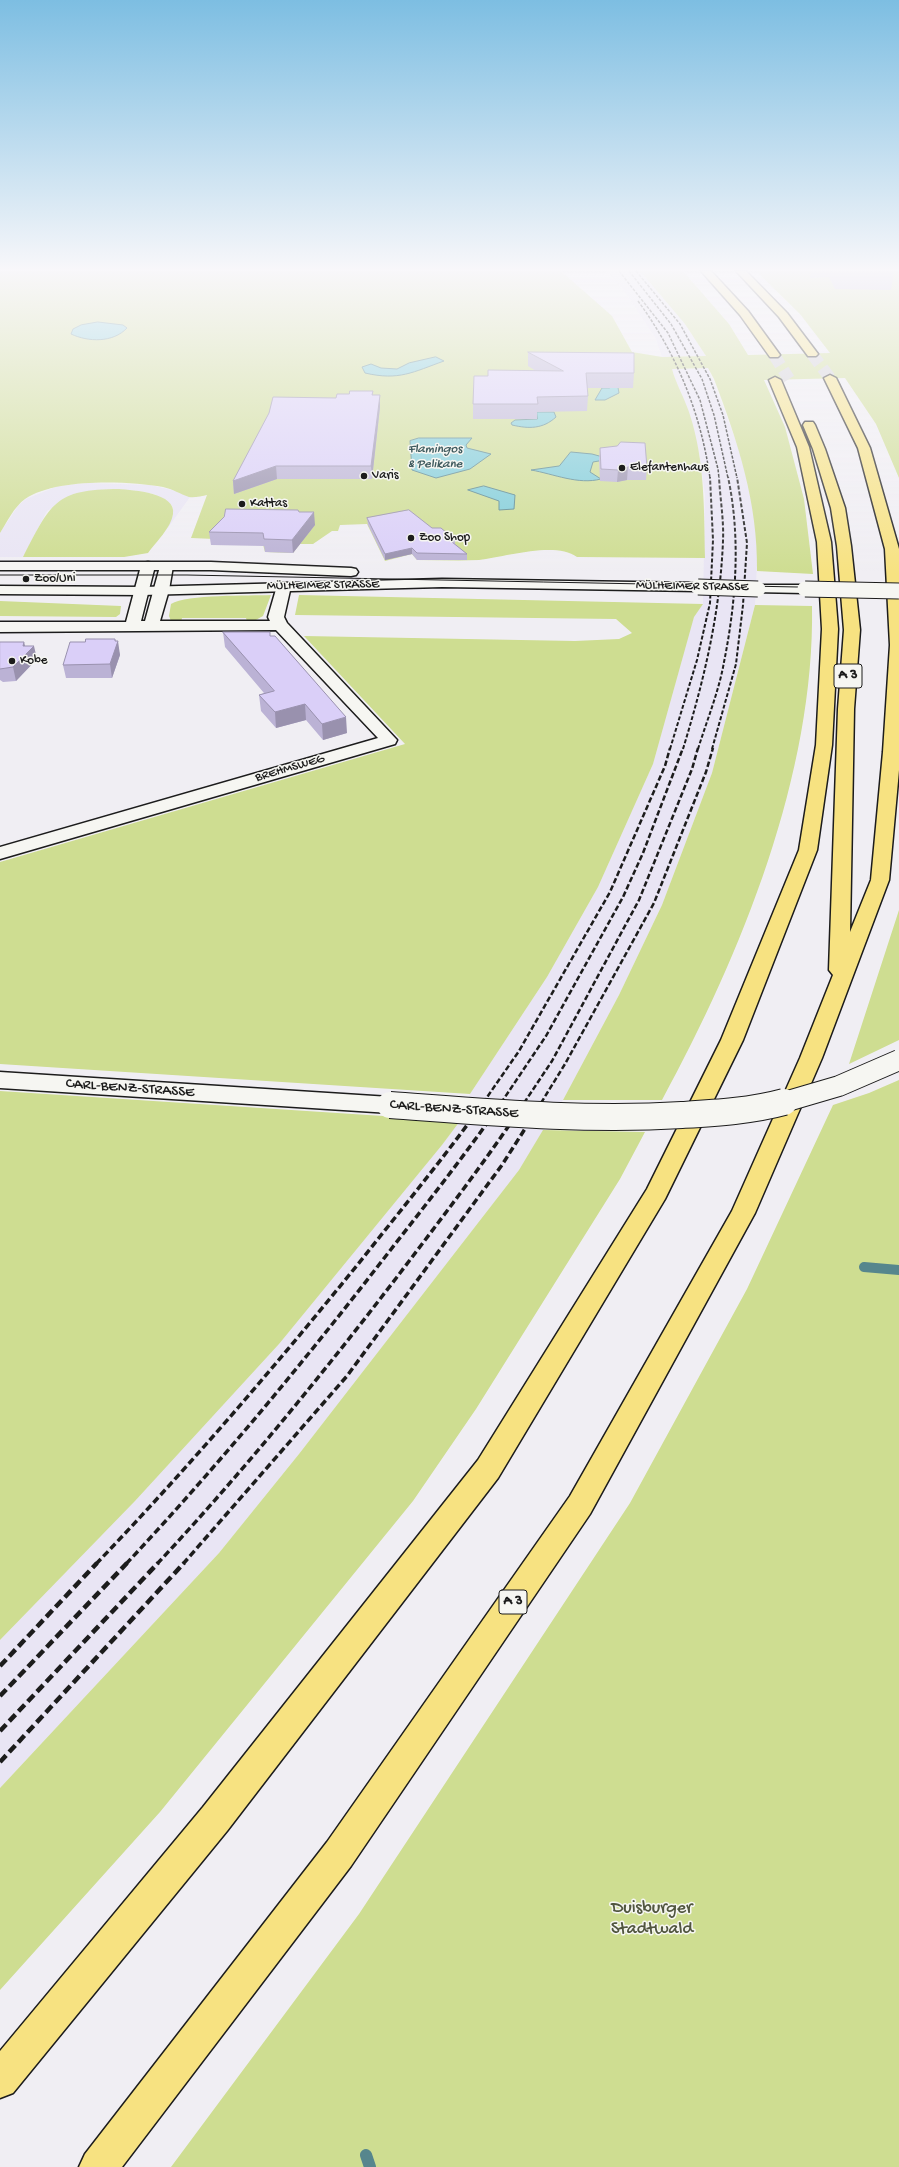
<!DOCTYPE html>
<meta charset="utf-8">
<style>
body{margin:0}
canvas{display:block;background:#f0eef3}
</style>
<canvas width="899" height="2167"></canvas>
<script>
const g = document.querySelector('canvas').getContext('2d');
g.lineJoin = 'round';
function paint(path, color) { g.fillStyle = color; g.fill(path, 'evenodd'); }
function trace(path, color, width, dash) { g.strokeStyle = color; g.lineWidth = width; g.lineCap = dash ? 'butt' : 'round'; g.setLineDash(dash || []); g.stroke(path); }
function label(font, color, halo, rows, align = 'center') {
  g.font = font + ' "Gochi Hand",sans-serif'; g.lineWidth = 3; g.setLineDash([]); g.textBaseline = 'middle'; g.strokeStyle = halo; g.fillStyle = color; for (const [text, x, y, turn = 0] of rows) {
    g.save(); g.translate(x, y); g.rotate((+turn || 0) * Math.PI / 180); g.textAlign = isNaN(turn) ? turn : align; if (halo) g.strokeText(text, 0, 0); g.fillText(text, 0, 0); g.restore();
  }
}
const built = new Path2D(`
 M 607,271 L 640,271 L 685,324 L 706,356 L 662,357 L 656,339 L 626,293 Z
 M 708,368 L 741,454 L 751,497 L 758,542 L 755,605 L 712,773 L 662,905 L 619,995 L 563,1100 L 519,1170 L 299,1454 L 219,1553 L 0,1788 L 0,1640 L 135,1501 L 279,1344 L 442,1145 L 460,1121 L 470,1094 L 547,977 L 598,887 L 653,764 L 694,616 L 703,604 L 705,495 L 699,452 L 672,369 Z
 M 87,483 L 150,485 L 181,492 L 190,497 L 167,529 L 173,515 L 173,507 L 166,500 L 154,494 L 140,491 L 108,489 L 74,494 L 47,511 L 23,557 L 0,557 L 0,533 L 18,506 L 26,499 L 58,486 Z`);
const green = new Path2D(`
 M 0,271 L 561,271 L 612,316 L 632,352 L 662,357 L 706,356 L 685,324 L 640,271 L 683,271 L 729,324 L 748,355 L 830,353 L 800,314 L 756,271 L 899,271 L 899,478 L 876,424 L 845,378 L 764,380 L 785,427 L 804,499 L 813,574 L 757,571 C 758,503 738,442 714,379 L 708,368 L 672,369 C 676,384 685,399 690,415 C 705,462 704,509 705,558 L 577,557 C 555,541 505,557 479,560 C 459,561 438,560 417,560 L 412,554 L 385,561 L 367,524 L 340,525 L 338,531 L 332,531 L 313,544 L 300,544 L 293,553 L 265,552 L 262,541 L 191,538 L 207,495 C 202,496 194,498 189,497 C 180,494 173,489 163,487 C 128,481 56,478 25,499 C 14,507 7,522 0,533 Z
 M 119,489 C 133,490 177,493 173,514 C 171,528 156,542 148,553 L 124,557 L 23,557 C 51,504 54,489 119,489 Z
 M 271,595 L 263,616 L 254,621 L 247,621 L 246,618 L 182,618 L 181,622 L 171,621 L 169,616 L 171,604 C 187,594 249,596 271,595 Z
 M 299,595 L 703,604 L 694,617 L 653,764 L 598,887 L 547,977 L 470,1094 L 0,1064 L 0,862 L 405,744 L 304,636 L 575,641 L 619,639 L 632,633 L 616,619 L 295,615 Z
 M 0,601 L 121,606 L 120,614 L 116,617 L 0,616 Z
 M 755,605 L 812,606 C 815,774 741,955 662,1100 L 563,1100 L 619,995 L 662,905 L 712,773 Z
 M 899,910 L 899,1040 L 849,1064 Z
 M 899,1080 L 899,2167 L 171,2167 L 359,1914 L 630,1503 L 747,1289 L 833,1105 L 869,1093 Z
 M 0,1091 L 460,1121 L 442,1145 L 279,1344 L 135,1501 L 0,1640 Z
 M 543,1130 L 645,1132 L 620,1179 L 476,1409 L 413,1501 L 160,1812 L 0,1990 L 0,1788 L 219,1553 L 299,1454 L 519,1170 Z`);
const water = new Path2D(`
 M 98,322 L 123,325 L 127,328 C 113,343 88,342 71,334 L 73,329 L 81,325 Z
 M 436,357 L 444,361 C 413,372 399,381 365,373 L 362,367 L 371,364 L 381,368 L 397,369 L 409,363 Z
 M 617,382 L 619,393 L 605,400 L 595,400 L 602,388 L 609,388 Z
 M 537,412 L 554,412 L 556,417 C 543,429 529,429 512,425 L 511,423 L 515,420 L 537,419 Z
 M 419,438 L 472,438 L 466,445 L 467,448 L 491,454 L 470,469 L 436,478 L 412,470 L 410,441 Z
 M 571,452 L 592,454 L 610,459 L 593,462 L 590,472 L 601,479 C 578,485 554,474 531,470 L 559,466 Z
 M 484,486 L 515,495 L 514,509 L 499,510 L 499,501 L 468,490 Z`);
const streamFar1 = new Path2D(`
 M 864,1267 L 899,1270`);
const stream = new Path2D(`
 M 366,2155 L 370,2167`);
const motorwayTunnel = new Path2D(`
 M 812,354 L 830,378
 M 774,355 L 789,379`);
const minor = new Path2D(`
 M 148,562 L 153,563 L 155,566 L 141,621 L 145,621 L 161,563 L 171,563 L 173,566 L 169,590 L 160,621 L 270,621 L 268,617 L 277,586 L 279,583 L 289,583 L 291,586 L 284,617 L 287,623 L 397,740 L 395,744 L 0,859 L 0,847 L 378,738 L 276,630 L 0,632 L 0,622 L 126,622 L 141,566 L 143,563 Z`);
const tertiary = new Path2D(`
 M 0,1072 L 390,1097 L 398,1099 L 401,1105 L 398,1111 L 390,1113 L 0,1088 Z`);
const secondary = new Path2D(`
 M 0,562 L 211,562 L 351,568 L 356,569 L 358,572 L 356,575 L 351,576 L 211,570 L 0,570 Z
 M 442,579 L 698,583 L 703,584 L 705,587 L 703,590 L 698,591 L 442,587 L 142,595 L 0,594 L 0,586 L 142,587 Z
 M 758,585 L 805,585 L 810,586 L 812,589 L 810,592 L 805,593 L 753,592 L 751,589 L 753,586 Z`);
const motorway = new Path2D(`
 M 701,271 L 711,271 L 748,311 L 780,355 L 778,357 L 770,357 L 740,315 Z
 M 736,271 L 746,271 L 787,313 L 818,354 L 816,356 L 808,356 L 779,317 Z
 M 830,375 L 836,378 L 870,448 L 899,549 L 899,770 L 889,880 L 822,1058 L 755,1213 L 590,1514 L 351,1866 L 122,2167 L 79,2167 L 85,2154 L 327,1842 L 570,1496 L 732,1211 L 800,1058 L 833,975 L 829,970 L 838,709 L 844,630 L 837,546 L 831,508 L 813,449 L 803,425 L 805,422 L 813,422 L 815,425 L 825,449 L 845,508 L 851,546 L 860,630 L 854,709 L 850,932 L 871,880 L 883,752 L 890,645 L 885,549 L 858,448 L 824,378 Z
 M 775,377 L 781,380 L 809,447 L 831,542 L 838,629 L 832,745 L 817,850 L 743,1040 L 665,1199 L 498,1478 L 227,1831 L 13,2093 L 0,2098 L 0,2051 L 203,1807 L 478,1460 L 647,1189 L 721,1040 L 799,850 L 816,745 L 822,629 L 817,542 L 797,447 L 769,380 Z`);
const tram = new Path2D(`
 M 0,575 L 187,575 L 899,589`);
const railFar4 = new Path2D(`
 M 619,271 L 668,333 L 700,400 L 718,469 L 719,478
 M 629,271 L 671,324 L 702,379 L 714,415 L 728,478
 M 636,271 L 680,324 L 710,379 L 723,415 L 737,478
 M 638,301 C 677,354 701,414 710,478`);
const railFar3 = new Path2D(`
 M 670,749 L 697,660 L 710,603 L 713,540 L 710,477
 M 683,749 C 704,680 720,614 723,541 C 724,520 720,498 719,477
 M 698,749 C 707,720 719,691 724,662 C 736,602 741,538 728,477
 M 712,749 L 736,664 L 743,605 L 747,543 L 737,477`);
const railFar2 = new Path2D(`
 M 483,1103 L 519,1051 L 610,892 L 665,766 L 670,748
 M 501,1103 L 546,1036 L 623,897 L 643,853 L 683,748
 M 524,1103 L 552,1061 L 639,900 L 692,769 L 698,748
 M 541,1103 L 565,1064 L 654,903 L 706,772 L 713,748`);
const railFar1 = new Path2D(`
 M 96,1564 C 190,1466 278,1363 363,1258 C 404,1206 446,1155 484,1102
 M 126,1564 C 215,1469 298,1369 378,1266 C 420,1212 463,1158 502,1102
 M 157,1564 C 242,1473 321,1376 397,1277 C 441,1219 485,1162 525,1102
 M 183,1564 L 347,1376 L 502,1165 L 542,1102`);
const rail = new Path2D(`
 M 0,1666 L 97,1563
 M 0,1696 L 127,1563
 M 0,1731 L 158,1563
 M 0,1762 L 184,1563`);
const tertiaryBridgeFar1 = new Path2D(`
 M 781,1103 L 839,1086 L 899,1060`);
const tertiaryBridge = new Path2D(`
 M 390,1105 C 487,1112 584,1121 682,1115 C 715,1113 751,1111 784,1102`);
const secondaryBridge = new Path2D(`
 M 698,587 L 758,589
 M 805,589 L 899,591`);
const wall = new Path2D(`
 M 811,271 L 894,271 L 891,290 L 835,289 L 829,277 L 810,278 Z
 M 528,352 L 634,373 L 633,388 L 587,388 L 588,396 L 587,411 L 537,412 L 537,419 L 473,419 L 473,404 L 488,376 L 536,371 L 528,366 Z
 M 373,391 L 373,395 L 380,395 L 380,407 L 372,479 L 277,479 L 234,494 L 233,481 L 336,398 L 349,394 Z
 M 600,448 L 647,468 L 646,480 L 627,480 L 617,482 L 600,481 L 599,460 Z
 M 299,512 L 315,525 L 293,553 L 265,552 L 264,546 L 211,545 L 209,532 Z
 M 367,518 L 432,528 L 455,540 L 455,544 L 467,554 L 467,560 L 417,560 L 412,554 L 385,560 L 368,525 Z
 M 223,632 L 271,636 L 347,733 L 323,740 L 306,720 L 276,728 L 261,711 L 259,695 L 264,693 L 225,647 Z
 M 116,641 L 120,655 L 112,678 L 66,678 L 63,665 L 85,642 Z
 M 0,642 L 25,646 L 37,659 L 16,681 L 3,682 L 0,680 Z`);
const shadedWall = new Path2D(`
 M 380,395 L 380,407 L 372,479 L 371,466 Z
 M 276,466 L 277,479 L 234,494 L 233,481 Z
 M 628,467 L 627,480 L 617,482 L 618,470 Z
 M 314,512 L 315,525 L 293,553 L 292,540 Z
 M 412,548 L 412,554 L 385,560 L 385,554 Z
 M 115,639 L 116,645 L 118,641 L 120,655 L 112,678 L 110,664 Z
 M 24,642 L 27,653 L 34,646 L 37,659 L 16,681 L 13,667 Z
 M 305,704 L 306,720 L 276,728 L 275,712 Z
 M 346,717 L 347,733 L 323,740 L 322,724 Z`);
const building = new Path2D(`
 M 528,352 L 634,353 L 634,373 L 586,373 L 588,396 L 537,397 L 538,404 L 473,404 L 474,376 L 488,376 L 488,370 L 563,371 Z
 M 350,391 L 373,391 L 372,395 L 380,395 L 371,466 L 276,466 L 233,481 L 269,413 L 273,397 L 336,398 L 337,394 L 349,394 Z
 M 621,442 L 645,443 L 647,468 L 628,467 L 618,470 L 601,469 L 600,448 L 617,446 Z
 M 226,509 L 298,510 L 299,512 L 314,512 L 292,540 L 264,539 L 263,533 L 209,532 L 224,517 Z
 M 409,510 L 432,528 L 441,528 L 455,540 L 452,542 L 467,554 L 417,553 L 412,548 L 385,554 L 367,518 Z
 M 223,632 L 270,632 L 270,636 L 275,636 L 346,717 L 322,724 L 305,704 L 275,712 L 259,695 L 274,691 Z
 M 86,639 L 115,639 L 115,641 L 118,641 L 110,664 L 63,665 L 70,642 L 85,642 Z
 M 0,642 L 24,642 L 23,646 L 34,646 L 13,667 L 0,669 Z`);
const markers = [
 [622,468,4,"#1c1c1c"],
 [364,476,4,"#1c1c1c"],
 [242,504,4,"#1c1c1c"],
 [411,538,4,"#1c1c1c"],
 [26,579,4,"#1c1c1c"],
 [12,661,4,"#1c1c1c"]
];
const farWaternames = [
 ["Flamingos",435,450],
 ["& Pelikane",435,465]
];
const farPoinames = [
 ["Elefantenhaus",630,468],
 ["Varis",372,476],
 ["Kattas",250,504],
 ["Zoo Shop",419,538],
 ["Zoo/Uni",34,579],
 ["Kobe",20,661]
];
const farStreetnames = [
 ["MÜLHEIMER STRASSE",323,586,-1],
 ["MÜLHEIMER STRASSE",692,587,1],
 ["BREHMSWEG",290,769,-16]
];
const shields = [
 [848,676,28],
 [513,1602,28]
];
const shieldNames = [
 ["A 3",848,676],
 ["A 3",513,1602]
];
const streetNames = [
 ["CARL-BENZ-STRASSE",130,1089,4],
 ["CARL-BENZ-STRASSE",454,1110,4]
];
const nearParknames = [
 ["Duisburger",652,1909],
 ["Stadtwald",652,1930]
];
paint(built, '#e9e5f4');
paint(green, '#cedd91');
paint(water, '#7cccd8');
trace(water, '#56868d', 1);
trace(streamFar1, '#56868d', 10);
trace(stream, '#56868d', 12);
trace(motorwayTunnel, '#d0ced3', 12, [12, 5.5]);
trace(minor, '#1c1c1c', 3);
trace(tertiary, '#1c1c1c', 3);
trace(secondary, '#1c1c1c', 3);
trace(motorway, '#1c1c1c', 3);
paint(minor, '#f6f6f2');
paint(tertiary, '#f6f6f2');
paint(secondary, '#f6f6f2');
paint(motorway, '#f7e281');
trace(tram, '#1c1c1c', 1);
trace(railFar4, '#1c1c1c', 1.5, [3, 1.5]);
trace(railFar3, '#1c1c1c', 2, [4, 2]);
trace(railFar2, '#1c1c1c', 2.5, [5.5, 2.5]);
trace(railFar1, '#1c1c1c', 3.5, [7, 3.5]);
trace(rail, '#1c1c1c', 4.5, [9, 4.5]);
trace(tertiaryBridgeFar1, '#1c1c1c', 22, []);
trace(tertiaryBridge, '#1c1c1c', 28, []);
trace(secondaryBridge, '#1c1c1c', 17, []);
trace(tertiaryBridgeFar1, '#f6f6f2', 20);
trace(tertiaryBridge, '#f6f6f2', 26);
trace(secondaryBridge, '#f6f6f2', 15);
paint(wall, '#bbb2d5');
paint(shadedWall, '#9991ae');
paint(building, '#dacff8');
trace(building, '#9991ae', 1);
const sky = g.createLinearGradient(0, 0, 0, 574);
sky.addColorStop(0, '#7dbee2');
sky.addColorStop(0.47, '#f8f7fa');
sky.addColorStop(1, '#f8f7fa00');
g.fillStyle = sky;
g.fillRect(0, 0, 899, 574);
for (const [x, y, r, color] of markers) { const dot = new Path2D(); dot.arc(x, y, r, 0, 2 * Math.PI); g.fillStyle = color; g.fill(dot); trace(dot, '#f6f6f2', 1.5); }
label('italic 13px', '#3e5a5e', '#f6f6f2', farWaternames);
label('13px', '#1c1c1c', '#f6f6f2', farPoinames, 'left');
label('13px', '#1c1c1c', '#f6f6f2', farStreetnames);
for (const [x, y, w] of shields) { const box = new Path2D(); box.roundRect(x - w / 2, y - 12, w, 24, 3); g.fillStyle = '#f6f6f2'; g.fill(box); trace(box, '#1c1c1c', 1); }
label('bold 14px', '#1c1c1c', null, shieldNames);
label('15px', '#1c1c1c', '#f6f6f2', streetNames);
label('18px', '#51563f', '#f6f6f2', nearParknames);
</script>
